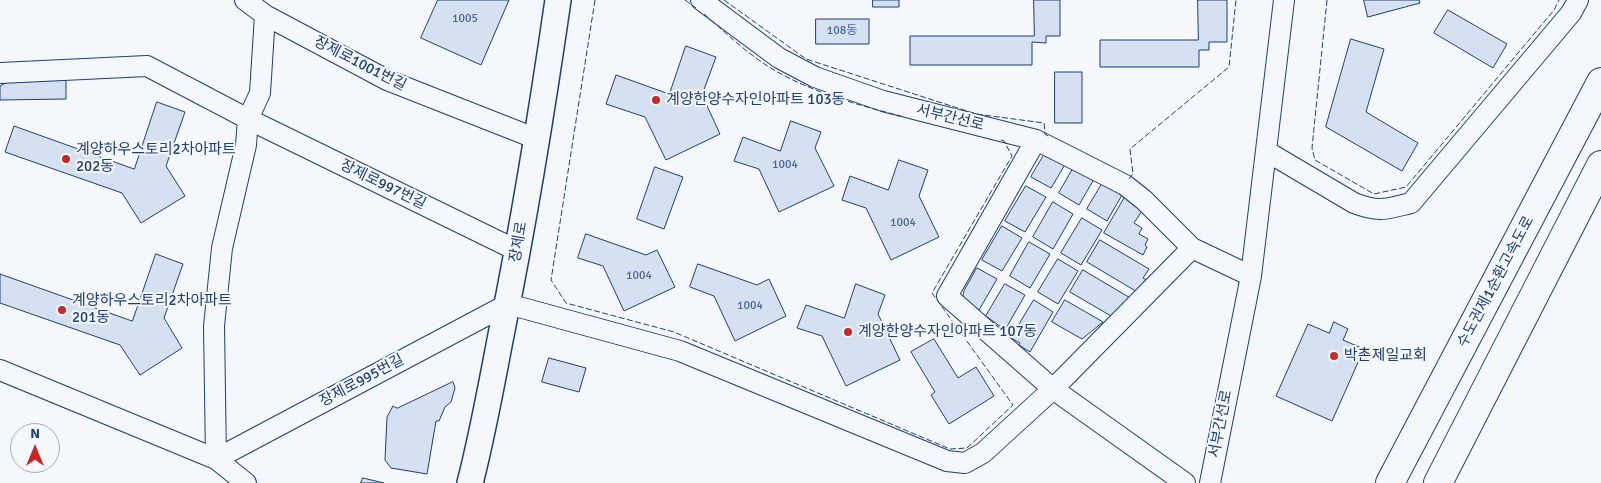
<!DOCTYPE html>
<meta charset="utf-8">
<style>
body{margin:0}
#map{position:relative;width:1601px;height:483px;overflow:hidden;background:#f4f7fb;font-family:Signika,sans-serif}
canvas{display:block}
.north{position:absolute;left:10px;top:423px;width:50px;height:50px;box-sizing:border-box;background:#f4f7fb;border:1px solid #9eadc5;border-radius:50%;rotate:0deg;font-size:14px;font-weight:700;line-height:20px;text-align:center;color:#1d3f73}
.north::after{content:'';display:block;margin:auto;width:18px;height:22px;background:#c62828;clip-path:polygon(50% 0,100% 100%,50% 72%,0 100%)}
</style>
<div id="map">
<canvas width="1601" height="483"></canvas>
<div class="north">N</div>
</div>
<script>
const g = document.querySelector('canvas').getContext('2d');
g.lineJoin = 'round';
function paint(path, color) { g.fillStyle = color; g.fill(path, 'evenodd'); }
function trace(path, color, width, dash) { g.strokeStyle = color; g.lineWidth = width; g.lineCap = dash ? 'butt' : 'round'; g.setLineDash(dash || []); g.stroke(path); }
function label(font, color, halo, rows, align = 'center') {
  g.font = font + ' Signika,"Noto Sans KR",sans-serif'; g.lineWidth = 4; g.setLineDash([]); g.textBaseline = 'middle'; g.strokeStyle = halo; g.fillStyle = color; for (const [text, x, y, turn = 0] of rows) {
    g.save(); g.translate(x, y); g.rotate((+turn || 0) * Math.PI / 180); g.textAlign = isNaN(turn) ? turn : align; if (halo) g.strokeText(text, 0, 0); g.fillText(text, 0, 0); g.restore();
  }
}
const building = new Path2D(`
 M 438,0 L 509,0 L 481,65 L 421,38 Z
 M 873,0 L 899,0 L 899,7 L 873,7 Z
 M 1034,0 L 1060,0 L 1060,36 L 1046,36 L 1046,43 L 1032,42 L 1032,65 L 910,65 L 910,36 L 1034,36 Z
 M 1198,0 L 1227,0 L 1227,42 L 1209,42 L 1209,50 L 1199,50 L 1199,67 L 1100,67 L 1100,40 L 1198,40 Z
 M 1364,0 L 1419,0 L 1420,3 L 1368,17 Z
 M 1448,10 L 1507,44 L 1493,68 L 1434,33 Z
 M 816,19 L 869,19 L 869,44 L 816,44 Z
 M 1351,39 L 1384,49 L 1366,112 L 1418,143 L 1402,171 L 1326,127 Z
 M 686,46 L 716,57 L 702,95 L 720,134 L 666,160 L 645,117 L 606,104 L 616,75 L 669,94 Z
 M 1055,72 L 1082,72 L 1082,123 L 1055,123 Z
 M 66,80 L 66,99 L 0,100 L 0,86 L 9,81 Z
 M 157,102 L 185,112 L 166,166 L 185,196 L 141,223 L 122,193 L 5,152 L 14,126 L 134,169 Z
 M 791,121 L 821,132 L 815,148 L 834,186 L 779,212 L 759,169 L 734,161 L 743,137 L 780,151 Z
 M 1044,155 L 1051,159 L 1053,156 L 1066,163 L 1051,188 L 1031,177 Z
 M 899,160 L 928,170 L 919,196 L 939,237 L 891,260 L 866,208 L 842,200 L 850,176 L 888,190 Z
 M 655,167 L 683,177 L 664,229 L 637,219 Z
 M 1074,167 L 1094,179 L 1079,205 L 1059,193 Z
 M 1102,184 L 1122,195 L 1107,221 L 1087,209 Z
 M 1026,186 L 1046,197 L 1025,232 L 1005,221 Z
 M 1125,197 L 1144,208 L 1134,223 L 1142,228 L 1139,234 L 1148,239 L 1145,245 L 1147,247 L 1143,255 L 1104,233 Z
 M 1053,202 L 1073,214 L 1053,249 L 1033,237 Z
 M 1082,218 L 1102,230 L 1081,265 L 1061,253 Z
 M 1002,226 L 1022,238 L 1002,271 L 982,260 Z
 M 586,234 L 646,255 L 657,250 L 675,287 L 624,311 L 603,266 L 578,258 Z
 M 1100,240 L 1149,269 L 1143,278 L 1147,280 L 1139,293 L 1087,262 Z
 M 1029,242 L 1050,254 L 1030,288 L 1010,276 Z
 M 156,254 L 183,264 L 164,318 L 182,348 L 140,375 L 120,345 L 0,303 L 0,274 L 132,321 Z
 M 1058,259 L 1078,271 L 1058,304 L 1038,292 Z
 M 698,264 L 757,285 L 769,279 L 786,316 L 735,341 L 714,296 L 690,287 Z
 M 977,268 L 997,279 L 979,310 L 962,300 L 964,291 Z
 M 1083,270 L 1132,299 L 1111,316 L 1070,292 Z
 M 856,284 L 885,295 L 878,314 L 900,360 L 846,386 L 822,336 L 797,328 L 806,305 L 844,318 Z
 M 1005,284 L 1025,295 L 1005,330 L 986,316 Z
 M 1034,300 L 1053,312 L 1030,352 L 1019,345 L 1020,343 L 1011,338 Z
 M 1065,300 L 1103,322 L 1082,339 L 1052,322 Z
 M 1334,322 L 1348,329 L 1343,340 L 1364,349 L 1332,421 L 1276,396 L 1308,324 L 1329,333 Z
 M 934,339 L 958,378 L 976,367 L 994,396 L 949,424 L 931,395 L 935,392 L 911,352 Z
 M 549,358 L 586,368 L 579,392 L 542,382 Z
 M 453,382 L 455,388 L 451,402 L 445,407 L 439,421 L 436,421 L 427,474 L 391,468 L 385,460 L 387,417 L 393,406 L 397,408 Z
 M 363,478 L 384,483 L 361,483 Z`);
const minor = new Path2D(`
 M 245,0 L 265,15 L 387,80 L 537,139
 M 701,0 L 779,58 L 815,77 L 883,101 L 1036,140 L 1064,154 L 1125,185 L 1144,200 L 1192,248 L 1251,276
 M 0,73 L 147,66 L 248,119 L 518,251
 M 1036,140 L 947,296 L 1053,389 L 1185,483
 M 1266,151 L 1354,203 C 1380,213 1386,209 1411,203 L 1571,13 L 1578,0
 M 0,370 L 216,459 L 246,483
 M 216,459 L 508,304 L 680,351 L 947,461 L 965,463 L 983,453 L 1053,389 L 1192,248
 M 216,459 L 214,326 L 222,248 L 246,145 L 248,119 L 260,93 L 265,15
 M 1210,483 L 1251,276 L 1284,0`);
const major = new Path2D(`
 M 470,483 C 483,433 492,381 502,330 C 524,221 542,111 558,0`);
const highway = new Path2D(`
 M 1390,483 L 1601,82
 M 1438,483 L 1601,165`);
const fence = new Path2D(`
 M 595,0 L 551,280 L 566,303 L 674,332 L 950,449 L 967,448 L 1013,405 L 932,293 L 1012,156 L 1004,141 L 1001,140
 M 685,0 L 696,8
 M 724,0 L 806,59 L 976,114 L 1044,123 L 1045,134 L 1048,136
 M 1327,0 L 1312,148 L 1315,160 L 1374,194 L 1406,187 L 1554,10 L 1559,0
 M 704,14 C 723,30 742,49 763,63 C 801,89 857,105 901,116
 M 1129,179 L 1133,174 L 1130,149 L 1229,67 L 1236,0`);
const markers = [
 [656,100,5,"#c62828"],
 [66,159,5,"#c62828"],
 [62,310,5,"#c62828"],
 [848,332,5,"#c62828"],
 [1334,356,5,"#c62828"]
];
const numberNames = [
 ["1005",465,19],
 ["108동",842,31],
 ["1004",785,165],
 ["1004",903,223],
 ["1004",639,276],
 ["1004",750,306]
];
const streetNames = [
 ["장제로1001번길",360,64,27],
 ["서부간선로",950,118,14],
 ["장제로997번길",383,185,26],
 ["장제로",519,242,-80],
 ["수도권제1순환고속도로",1496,282,-62],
 ["장제로995번길",362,381,-28],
 ["서부간선로",1221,424,-79]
];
const poiNames = [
 ["계양한양수자인아파트 103동",666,100],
 ["계양하우스토리2차아파트",76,150],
 ["202동",76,167],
 ["계양하우스토리2차아파트",72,301],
 ["201동",72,318],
 ["계양한양수자인아파트 107동",858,332],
 ["박촌제일교회",1344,356]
];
paint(building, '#d5e0f0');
trace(building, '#1d3f73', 1);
trace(minor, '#1d3f73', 22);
trace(major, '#1d3f73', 28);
trace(highway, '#1d3f73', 30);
trace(minor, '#f4f7fb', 20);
trace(major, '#f4f7fb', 25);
trace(highway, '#f4f7fb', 28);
trace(fence, '#1d3f73', 1, [6, 2.5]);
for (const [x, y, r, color] of markers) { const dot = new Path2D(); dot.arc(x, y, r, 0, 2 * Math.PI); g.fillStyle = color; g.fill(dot); trace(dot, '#f4f7fb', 2); }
label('12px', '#4b6792', null, numberNames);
label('15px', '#1d3f73', '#f4f7fb', streetNames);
label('15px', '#1d3f73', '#f4f7fb', poiNames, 'left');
</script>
